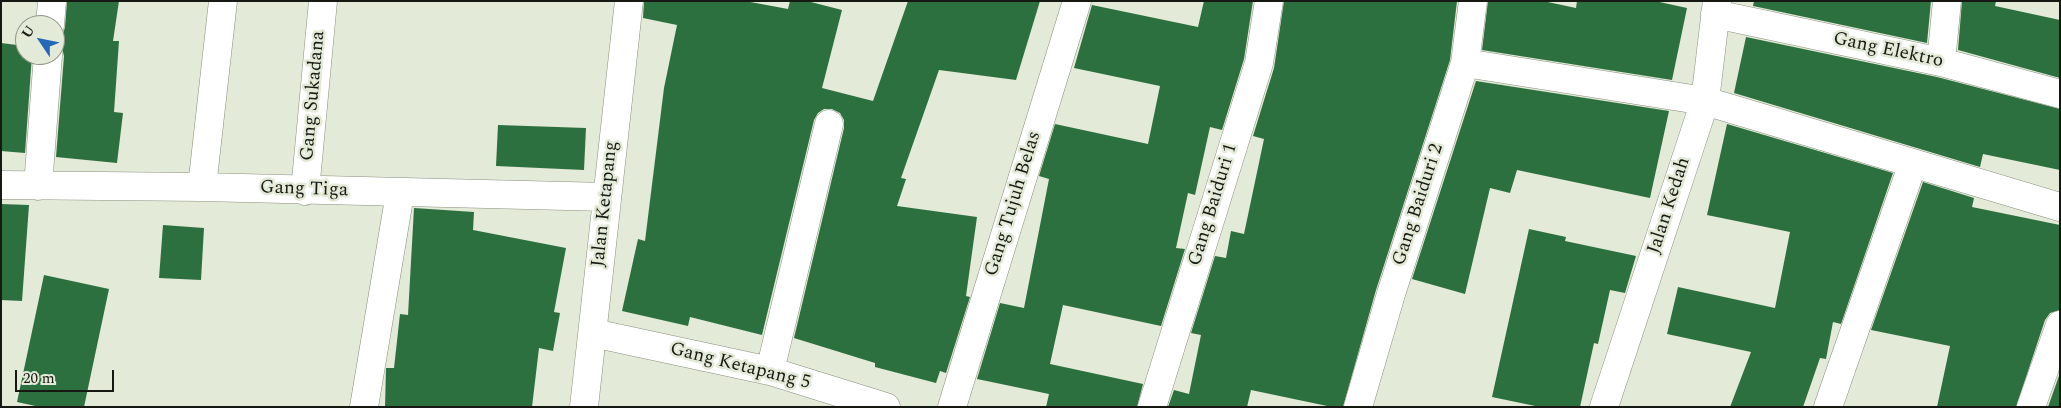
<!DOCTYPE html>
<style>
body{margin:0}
#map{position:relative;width:2061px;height:408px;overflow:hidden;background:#e3ead7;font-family:Spectral,serif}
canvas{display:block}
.frame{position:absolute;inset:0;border:2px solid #161812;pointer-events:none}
.north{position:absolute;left:15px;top:15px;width:50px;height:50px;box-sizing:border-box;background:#e3ead7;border:1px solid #919688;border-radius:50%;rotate:304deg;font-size:14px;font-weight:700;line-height:20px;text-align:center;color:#161812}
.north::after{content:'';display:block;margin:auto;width:18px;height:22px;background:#2568b9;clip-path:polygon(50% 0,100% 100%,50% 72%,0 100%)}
.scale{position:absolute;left:15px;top:370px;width:99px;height:22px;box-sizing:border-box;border:2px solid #161812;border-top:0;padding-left:6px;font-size:15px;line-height:18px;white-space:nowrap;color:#161812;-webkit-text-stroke:4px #e3ead7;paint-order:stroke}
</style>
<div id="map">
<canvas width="2061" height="408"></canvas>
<div class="frame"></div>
<div class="north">U</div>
<div class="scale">20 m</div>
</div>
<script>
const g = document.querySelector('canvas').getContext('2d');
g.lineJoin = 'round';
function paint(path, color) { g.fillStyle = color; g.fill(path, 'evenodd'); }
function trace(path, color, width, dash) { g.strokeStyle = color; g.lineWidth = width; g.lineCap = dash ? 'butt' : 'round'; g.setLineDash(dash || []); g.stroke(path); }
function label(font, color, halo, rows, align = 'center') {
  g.font = font + ' Spectral,serif'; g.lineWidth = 5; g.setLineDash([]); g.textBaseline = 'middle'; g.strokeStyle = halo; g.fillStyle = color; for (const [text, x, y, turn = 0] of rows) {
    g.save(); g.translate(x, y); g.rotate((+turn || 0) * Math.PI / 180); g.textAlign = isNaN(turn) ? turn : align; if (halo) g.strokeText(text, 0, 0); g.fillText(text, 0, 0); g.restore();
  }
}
const building = new Path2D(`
 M 67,1 L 119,1 L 113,41 L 119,41 L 114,112 L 123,113 L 117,163 L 56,157 L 64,56 L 62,48 L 55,40 L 63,34 L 65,27 Z
 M 644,1 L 745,1 L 788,9 L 790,1 L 807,1 L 842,10 L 822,88 L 873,101 L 908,1 L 1040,1 L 1016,80 L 939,70 L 901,178 L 906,179 L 897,206 L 977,217 L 966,296 L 970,297 L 946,373 L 940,371 L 936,383 L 875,367 L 875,363 L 794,338 L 844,128 L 844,120 L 840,113 L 832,109 L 824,109 L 818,113 L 814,120 L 762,335 L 690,317 L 688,326 L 622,311 L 638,239 L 645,241 L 664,88 L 677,25 L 643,18 Z
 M 1204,1 L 1253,1 L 1244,59 L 1222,130 L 1210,127 L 1195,195 L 1188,193 L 1176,248 L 1185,249 L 1161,326 L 1063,305 L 1050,364 L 1143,384 L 1137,407 L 1046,407 L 1049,394 L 977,379 L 1000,303 L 1024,308 L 1049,179 L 1039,176 L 1055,124 L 1148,144 L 1160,86 L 1074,68 L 1092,5 L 1198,27 Z
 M 1284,1 L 1457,1 L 1450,60 L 1376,290 L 1343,407 L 1332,407 L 1251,390 L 1247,407 L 1168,407 L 1174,390 L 1189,394 L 1201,335 L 1191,333 L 1215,256 L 1226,258 L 1231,231 L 1244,234 L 1264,139 L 1253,136 L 1274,68 Z
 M 1488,1 L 1543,1 L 1576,8 L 1577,1 L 1655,1 L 1687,8 L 1672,80 L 1482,50 Z
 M 1754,1 L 1931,1 L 1927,43 L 1753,6 Z
 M 1962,1 L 1996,1 L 1995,6 L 2060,20 L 2060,78 L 1958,50 Z
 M 1746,37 L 1937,77 L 2060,109 L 2060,170 L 1983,154 L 1980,167 L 1734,93 Z
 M 1,43 L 25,46 L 25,55 L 32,55 L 25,153 L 1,151 Z
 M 1476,81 L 1669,111 L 1650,198 L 1517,170 L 1510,193 L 1490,188 L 1465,294 L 1412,279 Z
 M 1727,124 L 1893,173 L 1841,324 L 1833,322 L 1826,359 L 1820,358 L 1803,407 L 1730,407 L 1751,352 L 1667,334 L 1678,287 L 1775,308 L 1790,232 L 1707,215 Z
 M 498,125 L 586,128 L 584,170 L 496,166 Z
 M 1923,182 L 1974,198 L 1972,207 L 2060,225 L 2060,310 L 2050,313 L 2045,320 L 2016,407 L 1937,407 L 1950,346 L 1871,330 Z
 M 1,204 L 29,205 L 22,301 L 1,300 Z
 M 414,208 L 474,212 L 473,230 L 566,248 L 554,312 L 560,313 L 553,351 L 539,348 L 532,407 L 385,407 L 386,368 L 394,368 L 400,314 L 408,315 Z
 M 163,225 L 204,228 L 201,280 L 159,278 Z
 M 1529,229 L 1566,237 L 1565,241 L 1636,256 L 1625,293 L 1610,290 L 1598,344 L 1594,343 L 1580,407 L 1540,407 L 1492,397 Z
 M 44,275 L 109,289 L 84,407 L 40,407 L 17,402 Z
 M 2060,373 L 2060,407 L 2048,407 Z`);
const minor = new Path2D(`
 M 1715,14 L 1941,62 L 2060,94
 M 50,25 L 52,1
 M 1941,62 L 1947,1
 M 1465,63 L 1705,101 L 2060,207
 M 1,185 L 202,187 L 607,197
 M 38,186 L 48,55
 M 202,187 L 223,1
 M 305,191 L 323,1
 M 593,333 L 770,371 L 886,407
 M 770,371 L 829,124
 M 364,407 L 400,193
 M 584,407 L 629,1
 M 952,407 L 1077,1
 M 1152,407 L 1259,63 L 1269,1
 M 1358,407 L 1391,294 L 1465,63 L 1473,1
 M 1604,407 L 1705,101 L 1717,1
 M 1828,407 L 1913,163
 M 2031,407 L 2060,325`);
const streetNames = [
 ["Gang Elektro",1888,51,12],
 ["Gang Sukadana",314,96,-85],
 ["Gang Tiga",304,190,2],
 ["Jalan Ketapang",606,204,-84],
 ["Gang Tujuh Belas",1014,204,-73],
 ["Gang Baiduri 1",1214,205,-73],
 ["Gang Baiduri 2",1419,205,-72],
 ["Jalan Kedah",1670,206,-72],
 ["Gang Ketapang 5",740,367,14]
];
paint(building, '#2d703f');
trace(minor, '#89907e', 29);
trace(minor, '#fff', 28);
label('19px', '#161812', '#e3ead7', streetNames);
</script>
